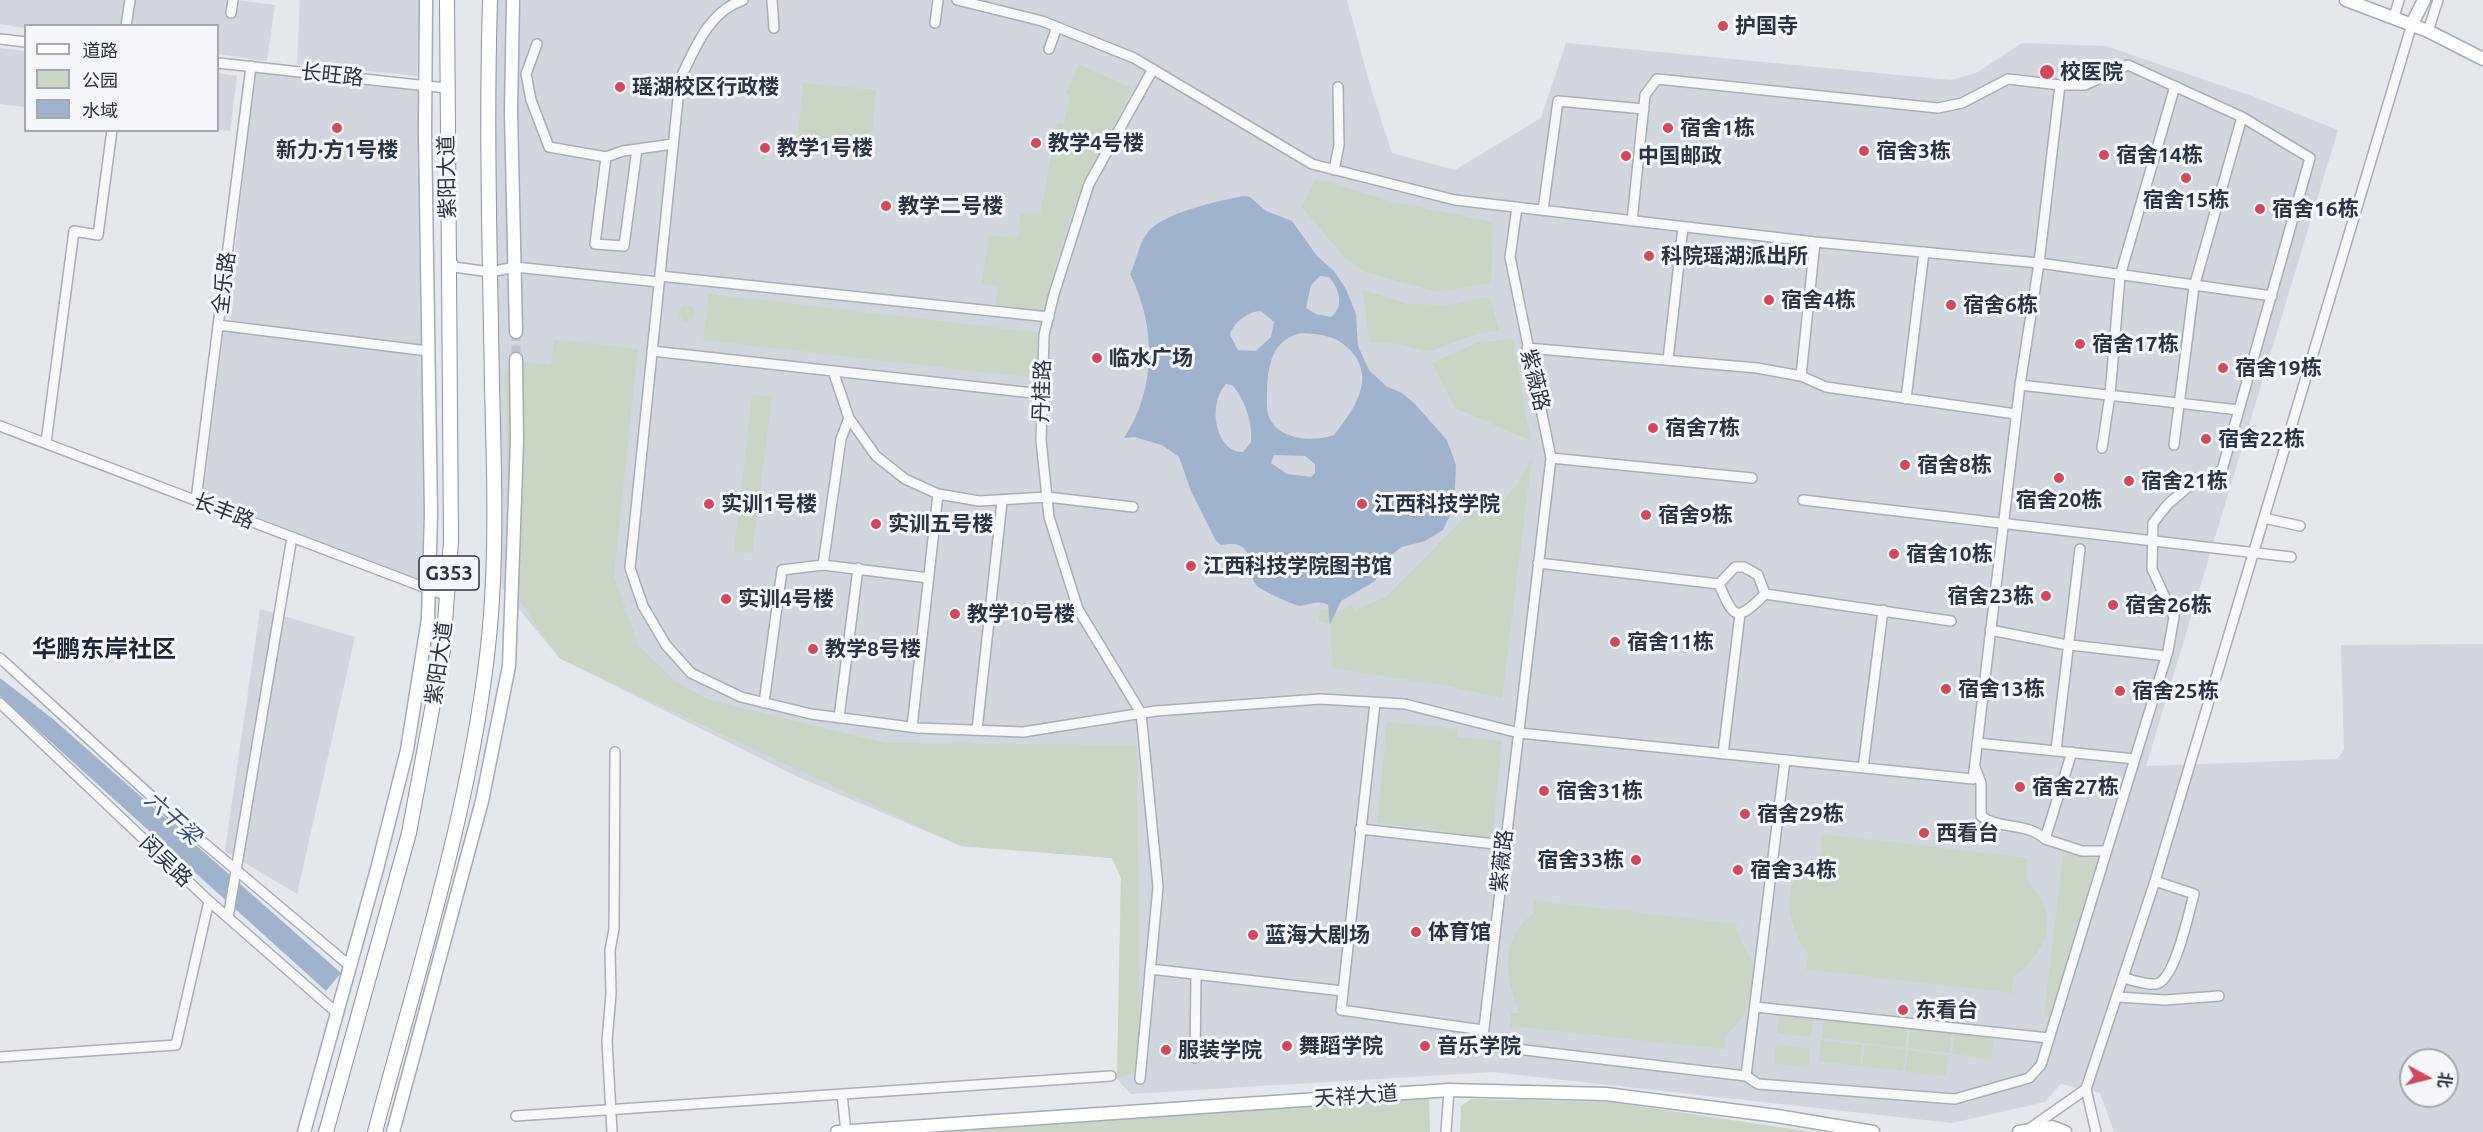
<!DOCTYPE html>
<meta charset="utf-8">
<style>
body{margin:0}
#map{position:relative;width:2483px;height:1132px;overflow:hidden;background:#e4e7ec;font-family:Ubuntu,"Noto Sans SC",sans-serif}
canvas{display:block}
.legend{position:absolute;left:24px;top:24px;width:195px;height:108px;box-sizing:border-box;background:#f4f6f9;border:2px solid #a4a8b1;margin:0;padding:8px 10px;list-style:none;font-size:18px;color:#2b3445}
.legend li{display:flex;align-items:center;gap:12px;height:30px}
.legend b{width:30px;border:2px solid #a4a8b1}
.north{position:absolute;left:2399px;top:1048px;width:60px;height:60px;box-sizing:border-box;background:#f4f6f9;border:2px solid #a4a8b1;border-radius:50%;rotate:97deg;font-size:16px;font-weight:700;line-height:24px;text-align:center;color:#2b3445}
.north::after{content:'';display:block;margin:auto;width:21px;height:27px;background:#d1495b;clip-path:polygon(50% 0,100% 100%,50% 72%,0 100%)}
</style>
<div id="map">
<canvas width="2483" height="1132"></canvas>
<ul class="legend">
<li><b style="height:8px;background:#fff"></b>道路</li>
<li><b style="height:16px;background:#c9d6c5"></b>公园</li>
<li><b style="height:16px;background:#9fb4cc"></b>水域</li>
</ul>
<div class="north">北</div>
</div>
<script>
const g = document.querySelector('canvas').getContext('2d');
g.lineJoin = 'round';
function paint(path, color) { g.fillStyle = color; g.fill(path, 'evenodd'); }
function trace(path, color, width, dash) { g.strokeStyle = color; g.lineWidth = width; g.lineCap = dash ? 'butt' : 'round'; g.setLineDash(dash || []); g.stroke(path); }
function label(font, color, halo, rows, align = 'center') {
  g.font = font + ' Ubuntu,"Noto Sans SC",sans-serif'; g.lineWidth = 6; g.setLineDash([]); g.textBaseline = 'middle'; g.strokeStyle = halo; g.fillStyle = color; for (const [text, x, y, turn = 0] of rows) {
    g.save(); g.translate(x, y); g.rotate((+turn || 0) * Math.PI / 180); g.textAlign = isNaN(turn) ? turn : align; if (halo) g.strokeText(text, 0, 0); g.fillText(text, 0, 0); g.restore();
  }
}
const built = new Path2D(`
 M 0,0 L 236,0 L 275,5 L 267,61 L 218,54 L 218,26 L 25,28 L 0,24 Z
 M 300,0 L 421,0 L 417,76 L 297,64 Z
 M 494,0 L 1347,0 L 1372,92 L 1392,153 L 1455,170 L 1541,118 L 1566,43 L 1951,80 L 1976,73 L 2022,43 L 2106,46 L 2252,96 L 2338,130 L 2146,766 L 2337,759 L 2344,750 L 2341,645 L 2483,644 L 2483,1132 L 2114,1132 L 2100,1093 L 2061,1084 L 2045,1102 L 1952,1123 L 1492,1072 L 1131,1094 L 1117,1079 L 1121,878 L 1112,858 L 961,846 L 796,776 L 559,658 L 502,588 L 488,110 ZM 2411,1060 L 2447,1060 L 2447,1096 L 2411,1096 Z
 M 0,48 L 25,51 L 25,107 L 0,104 Z
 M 254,72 L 418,89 L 421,347 L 233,322 L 228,315 Z
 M 218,73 L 237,76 L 230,131 L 218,130 Z
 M 224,330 L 424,356 L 425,582 L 203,496 Z
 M 260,609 L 355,637 L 297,894 L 225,851 Z`);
const green = new Path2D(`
 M 1079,64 L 1133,89 L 1078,197 L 1057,257 L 1045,312 L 995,307 L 998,286 L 981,284 L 989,235 L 1018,238 L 1021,213 L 1040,214 L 1057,123 L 1064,124 L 1070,95 L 1066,94 Z
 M 803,83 L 876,90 L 869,160 L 796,152 Z
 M 1316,179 L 1394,202 L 1493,222 L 1491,283 L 1437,292 L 1365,272 L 1344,257 L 1302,207 Z
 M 1363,290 L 1407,304 L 1448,305 L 1490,297 L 1499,330 L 1475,334 L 1429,352 L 1399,344 L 1369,342 Z
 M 709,294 L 1041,333 L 1035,378 L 703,340 Z
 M679 313a8 8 0 1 1 16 0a8 8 0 1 1-16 0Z
 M 1513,339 L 1531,441 L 1532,441 L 1455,408 L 1432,363 L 1479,342 Z
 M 554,340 L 638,349 L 614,575 L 638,645 L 675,681 L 709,700 L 886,743 L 1137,745 L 1140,1069 L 1117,1079 L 1121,878 L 1112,858 L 961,846 L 559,658 L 509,585 L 505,379 L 509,361 L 551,365 Z
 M 752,395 L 772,397 L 752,553 L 734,551 Z
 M 1532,457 L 1502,698 L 1448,686 L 1332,668 L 1330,624 L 1318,621 L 1321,608 L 1339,611 L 1351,605 L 1355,610 L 1386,597 L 1488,494 L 1497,508 L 1518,483 Z
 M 1387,722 L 1458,729 L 1458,737 L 1502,741 L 1492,840 L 1443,835 L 1445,830 L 1377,823 Z
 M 1822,834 L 2027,858 C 2023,891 2038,884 2045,909 C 2053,938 2035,960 2014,977 L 2012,993 L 1806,969 L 1808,954 C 1795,938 1782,901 1794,881 C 1801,871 1812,862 1821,854 Z
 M 2063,854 L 2099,859 L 2095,884 L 2055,1016 L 2044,1015 Z
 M 1535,901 L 1737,924 L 1736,931 L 1753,964 L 1754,990 L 1742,1019 L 1726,1035 L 1725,1049 L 1510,1026 L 1511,1013 L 1520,1013 C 1505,979 1499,938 1533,914 Z
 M 1779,1016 L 1813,1019 L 1811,1037 L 1777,1033 Z
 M 1825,1017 L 1908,1027 L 1905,1048 L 1822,1038 Z
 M 1911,1027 L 1952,1032 L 1949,1053 L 1908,1048 Z
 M 1955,1032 L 1994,1037 L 1991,1059 L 1952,1054 Z
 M 1821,1040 L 1862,1045 L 1860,1066 L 1819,1061 Z
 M 1776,1045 L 1810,1049 L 1808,1067 L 1774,1063 Z
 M 1865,1045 L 1906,1050 L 1903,1071 L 1862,1066 Z
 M 1908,1050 L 1949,1056 L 1946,1076 L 1905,1071 Z
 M 1429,1097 L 1430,1132 L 947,1132 Z
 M 1471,1099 L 1611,1102 L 1813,1132 L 1460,1132 L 1461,1106 Z`);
const water = new Path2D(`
 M 1244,196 L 1250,197 L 1266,211 L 1292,221 L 1317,256 L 1334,271 L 1346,289 L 1356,314 L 1358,346 L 1369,370 L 1386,386 L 1402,393 L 1415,404 L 1447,440 L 1456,465 L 1454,507 L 1443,530 L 1425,541 L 1402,547 L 1387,558 L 1375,581 L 1341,601 L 1330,624 L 1328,605 C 1318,600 1311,604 1301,606 C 1296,607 1264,591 1258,587 C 1244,575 1261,537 1221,545 L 1216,541 L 1191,491 L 1179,457 L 1162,445 L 1134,437 L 1124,438 C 1157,388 1156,326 1130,274 C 1137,260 1138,245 1148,232 C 1163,213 1220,200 1244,196 ZM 1320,276 L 1329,277 C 1339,288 1345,307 1331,317 L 1316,314 L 1306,308 L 1311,285 ZM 1261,311 L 1274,322 L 1271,337 L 1256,351 L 1238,350 L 1230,335 C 1233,323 1248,311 1261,311 ZM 1302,333 C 1322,334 1338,336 1352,352 C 1376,380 1353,411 1334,435 C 1315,442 1279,441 1269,417 C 1266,409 1267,398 1267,390 C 1268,363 1273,339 1302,333 ZM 1226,384 L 1232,385 C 1245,399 1253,424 1251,442 L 1243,452 C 1215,452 1207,404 1226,384 ZM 1274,455 L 1305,456 L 1315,464 L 1315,473 L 1311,477 L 1287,474 L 1271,463 Z
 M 0,678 L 53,719 L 341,973 L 326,991 L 0,696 Z`);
const minorTunnel = new Path2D(`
 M 516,332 L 516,359`);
const minor = new Path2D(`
 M 743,0 C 708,12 695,49 680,79 L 630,568 L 643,606 L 666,645 L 691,673 L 741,697 L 811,714 L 918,728 L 1023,732 L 1156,711 L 1320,699 L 1405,704 L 1519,733 L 1973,779 L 2020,385 L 2039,263 L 1815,242 L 1455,200 L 1312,164 L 1134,58 L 1042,21 L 957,0
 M 772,0 L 774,28
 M 231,13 L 233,0
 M 2394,17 L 2399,0
 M 935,23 L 938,0
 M 126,26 L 130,0
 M 2428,31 L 2438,0
 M 0,39 L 26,42
 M 537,44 L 526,74 L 531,100 L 549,147 L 606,157 L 623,151 L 673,144
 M 1049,49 L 1057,27
 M 218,63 L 446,88
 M 2060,85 L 2039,263 L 2272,296
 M 606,157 L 595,244 L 624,246 L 637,149
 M 1334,170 L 1339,145 L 1338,87
 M 1517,207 L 1510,257 L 1551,458 L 1482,1045 L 1746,1076 L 1785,760
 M 1543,210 L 1558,101 L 1644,109
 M 1632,221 L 1645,95 L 1657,79 L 1938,108 L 1962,103 L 2008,79 L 2060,85 L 2085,85 L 2128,65 L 2242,117 L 2310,158 L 2222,470 L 2188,487 L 2168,504 L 2153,523 L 2152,569 L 2174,617 L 2168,651 L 2041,1065 L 2029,1078 L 1955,1099 L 1758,1084 L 1746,1076
 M 451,259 L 454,267 L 490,272 L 515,267 L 659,282
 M 660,276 L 1049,317
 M 218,325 L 428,351
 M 1527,348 L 1757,368 L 1801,376 L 1826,387 L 2016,414
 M 652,351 L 1042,394
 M 1668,360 L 1683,227
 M 833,371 L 849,418 L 876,456 L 905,479 L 938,494 L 979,501 L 1047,497 L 1133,507
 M 1801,376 L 1815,242
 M 2020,385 L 2239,410
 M 1906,399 L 1924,252
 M 849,418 L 841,439 L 823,565 L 929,578
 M 0,426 L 447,596
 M 46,442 L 74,231 L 98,235 L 112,130
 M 2174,445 L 2194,287 L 2242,117
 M 2102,448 L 2110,395 L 2120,276 L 2175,86
 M 1551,458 L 1752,478
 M 196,500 L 251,66
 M 1803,500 L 2291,557
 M 2264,518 L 2300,526
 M 1538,563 L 1719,584
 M 1735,567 L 1744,567 L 1758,575 L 1765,594 C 1737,622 1734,620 1719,584 Z
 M 1765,594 L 1951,621
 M 1990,630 L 2062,644 L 2166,656
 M 0,658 L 184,826 L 350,966
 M 0,703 L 209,901 L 337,1013
 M 764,703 L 782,570 L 823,565
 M 1375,703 L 1341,1010 L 1483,1030
 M 839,718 L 858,568
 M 912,727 L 938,494
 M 977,730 L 1002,502
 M 1977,743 L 2135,759
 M 2056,750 L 2080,549
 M 2072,752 L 2045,839 L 2082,851 L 2106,851
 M 1723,754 L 1740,614
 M 1975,767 L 1981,783 L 1981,816 C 2000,830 2027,822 2045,839
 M 1863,768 L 1883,610
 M 1360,829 L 1504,845
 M 228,918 L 292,537
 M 1150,969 L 1343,991
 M 2123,978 C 2133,980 2146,985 2156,984 C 2175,981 2189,912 2194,894 L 2155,881
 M 2117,997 L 2165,1000 L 2219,996
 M 1755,1007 L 2049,1038
 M 0,1057 L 176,1045 L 209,901
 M 1195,1058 L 1196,974
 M 1140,1079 L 1158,887 L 1141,713 L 1078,609 L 1049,517 L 1041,440 L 1044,335 L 1054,294 L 1089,184 L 1153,69
 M 842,1094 L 846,1132
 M 516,1116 L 1111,1076
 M 2029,1129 L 2086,1089
 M 612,1132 L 607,1041 L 611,994 L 610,950 L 614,929 L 615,752
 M 1446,1132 L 1449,1090
 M 2096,1132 L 2086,1089 L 2155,881 L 2412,24`);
const major = new Path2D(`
 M 513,0 L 511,112 L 516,332
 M 2346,0 L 2428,31 L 2483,59
 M 2412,24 L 2424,0
 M 304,1132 L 377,869 L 407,750 L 428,619 L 431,514 L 425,132 L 426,0
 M 393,1132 L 482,801 L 509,666 L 517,441 L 516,359
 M 837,1132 L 1449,1090 L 1606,1094 L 1777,1116 L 1873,1132
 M 2019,1132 L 2052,1127 L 2065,1132`);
const highway = new Path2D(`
 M 326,1132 L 409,833 L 443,650 L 451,541 L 447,0
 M 375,1132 C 418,970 475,794 490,627 C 497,547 494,466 492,386 C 490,257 486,129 490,0`);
const markers = [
 [1723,26,6,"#d1495b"],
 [2047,72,8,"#d1495b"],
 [620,87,6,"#d1495b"],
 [337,128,6,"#d1495b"],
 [1668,128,6,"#d1495b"],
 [1036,143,6,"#d1495b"],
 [765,148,6,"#d1495b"],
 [1864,151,6,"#d1495b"],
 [2104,155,6,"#d1495b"],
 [1626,156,6,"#d1495b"],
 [2186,178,6,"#d1495b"],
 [886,206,6,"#d1495b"],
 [2260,209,6,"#d1495b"],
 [1649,256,6,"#d1495b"],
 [1769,300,6,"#d1495b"],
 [1951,305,6,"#d1495b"],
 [2080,344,6,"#d1495b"],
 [1097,358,6,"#d1495b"],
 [2223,368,6,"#d1495b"],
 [1653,428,6,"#d1495b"],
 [2206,439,6,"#d1495b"],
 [1905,465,6,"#d1495b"],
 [2059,478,6,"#d1495b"],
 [2129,481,6,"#d1495b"],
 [709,504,6,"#d1495b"],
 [1362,504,6,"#d1495b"],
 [1646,515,6,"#d1495b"],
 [876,524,6,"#d1495b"],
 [1894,554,6,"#d1495b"],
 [1191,566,6,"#d1495b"],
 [2046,596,6,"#d1495b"],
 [726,599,6,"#d1495b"],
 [2113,605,6,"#d1495b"],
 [955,614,6,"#d1495b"],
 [1615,642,6,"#d1495b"],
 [813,649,6,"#d1495b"],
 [1946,689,6,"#d1495b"],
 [2120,691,6,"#d1495b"],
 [2020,787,6,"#d1495b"],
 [1544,791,6,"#d1495b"],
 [1745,814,6,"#d1495b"],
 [1924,833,6,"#d1495b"],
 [1636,860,6,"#d1495b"],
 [1738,870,6,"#d1495b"],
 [1416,932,6,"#d1495b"],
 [1253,935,6,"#d1495b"],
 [1903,1010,6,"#d1495b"],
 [1287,1046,6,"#d1495b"],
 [1425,1046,6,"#d1495b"],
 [1166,1050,6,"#d1495b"]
];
const shields = [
 [449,573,60]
];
const shieldNames = [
 ["G353",449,573]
];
const poiNames = [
 ["护国寺",1735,26],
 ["校医院",2060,72],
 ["瑶湖校区行政楼",632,87],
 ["宿舍1栋",1680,128],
 ["教学4号楼",1048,143],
 ["教学1号楼",777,148],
 ["新力·方1号楼",337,150,"center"],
 ["宿舍3栋",1876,151],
 ["宿舍14栋",2116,155],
 ["中国邮政",1638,156],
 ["宿舍15栋",2186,200,"center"],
 ["教学二号楼",898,206],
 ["宿舍16栋",2272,209],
 ["科院瑶湖派出所",1661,256],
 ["宿舍4栋",1781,300],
 ["宿舍6栋",1963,305],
 ["宿舍17栋",2092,344],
 ["临水广场",1109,358],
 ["宿舍19栋",2235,368],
 ["宿舍7栋",1665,428],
 ["宿舍22栋",2218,439],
 ["宿舍8栋",1917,465],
 ["宿舍21栋",2141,481],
 ["宿舍20栋",2059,500,"center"],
 ["实训1号楼",721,504],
 ["江西科技学院",1374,504],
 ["宿舍9栋",1658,515],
 ["实训五号楼",888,524],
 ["宿舍10栋",1906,554],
 ["江西科技学院图书馆",1203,566],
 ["宿舍23栋",2034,596,"right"],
 ["实训4号楼",738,599],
 ["宿舍26栋",2125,605],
 ["教学10号楼",967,614],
 ["宿舍11栋",1627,642],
 ["教学8号楼",825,649],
 ["宿舍13栋",1958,689],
 ["宿舍25栋",2132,691],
 ["宿舍27栋",2032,787],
 ["宿舍31栋",1556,791],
 ["宿舍29栋",1757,814],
 ["西看台",1936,833],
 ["宿舍33栋",1624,860,"right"],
 ["宿舍34栋",1750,870],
 ["体育馆",1428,932],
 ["蓝海大剧场",1265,935],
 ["东看台",1915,1010],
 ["舞蹈学院",1299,1046],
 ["音乐学院",1437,1046],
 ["服装学院",1178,1050]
];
const streetNames = [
 ["长旺路",332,75,6],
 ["紫阳大道",447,177,-91],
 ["全乐路",224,283,-83],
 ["紫薇路",1535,380,76],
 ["丹桂路",1042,391,-88],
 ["长丰路",224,511,21],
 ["紫阳大道",439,663,-82],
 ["闵吴路",166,861,44],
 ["紫薇路",1502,861,-84],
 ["天祥大道",1356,1096,-4]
];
const waterNames = [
 ["六干梁",173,818,42]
];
const quarterNames = [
 ["华鹏东岸社区",104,649]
];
paint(built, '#d2d6de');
paint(green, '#c9d6c5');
paint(water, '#9fb4cc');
trace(minorTunnel, '#bfc3cb', 9, [9, 4.5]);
trace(minor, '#a9aeb7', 12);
trace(major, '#a3abb8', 15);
trace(highway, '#8b94a3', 16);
trace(minor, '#f7f8fa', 9);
trace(major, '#fff', 12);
trace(highway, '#fff', 14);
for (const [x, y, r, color] of markers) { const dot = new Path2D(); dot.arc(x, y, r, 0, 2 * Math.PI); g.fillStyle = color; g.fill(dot); trace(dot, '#f4f6f9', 2); }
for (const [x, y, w] of shields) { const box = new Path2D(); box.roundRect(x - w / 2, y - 17, w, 34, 4.5); g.fillStyle = '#f4f6f9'; g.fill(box); trace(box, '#2b3445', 1.5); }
label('bold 20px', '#2b3445', null, shieldNames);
label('bold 21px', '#2b3445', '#f4f6f9', poiNames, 'left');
label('21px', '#2b3445', '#f4f6f9', streetNames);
label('italic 22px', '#34527a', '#f4f6f9', waterNames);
label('bold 24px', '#1d2536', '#f4f6f9', quarterNames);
</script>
